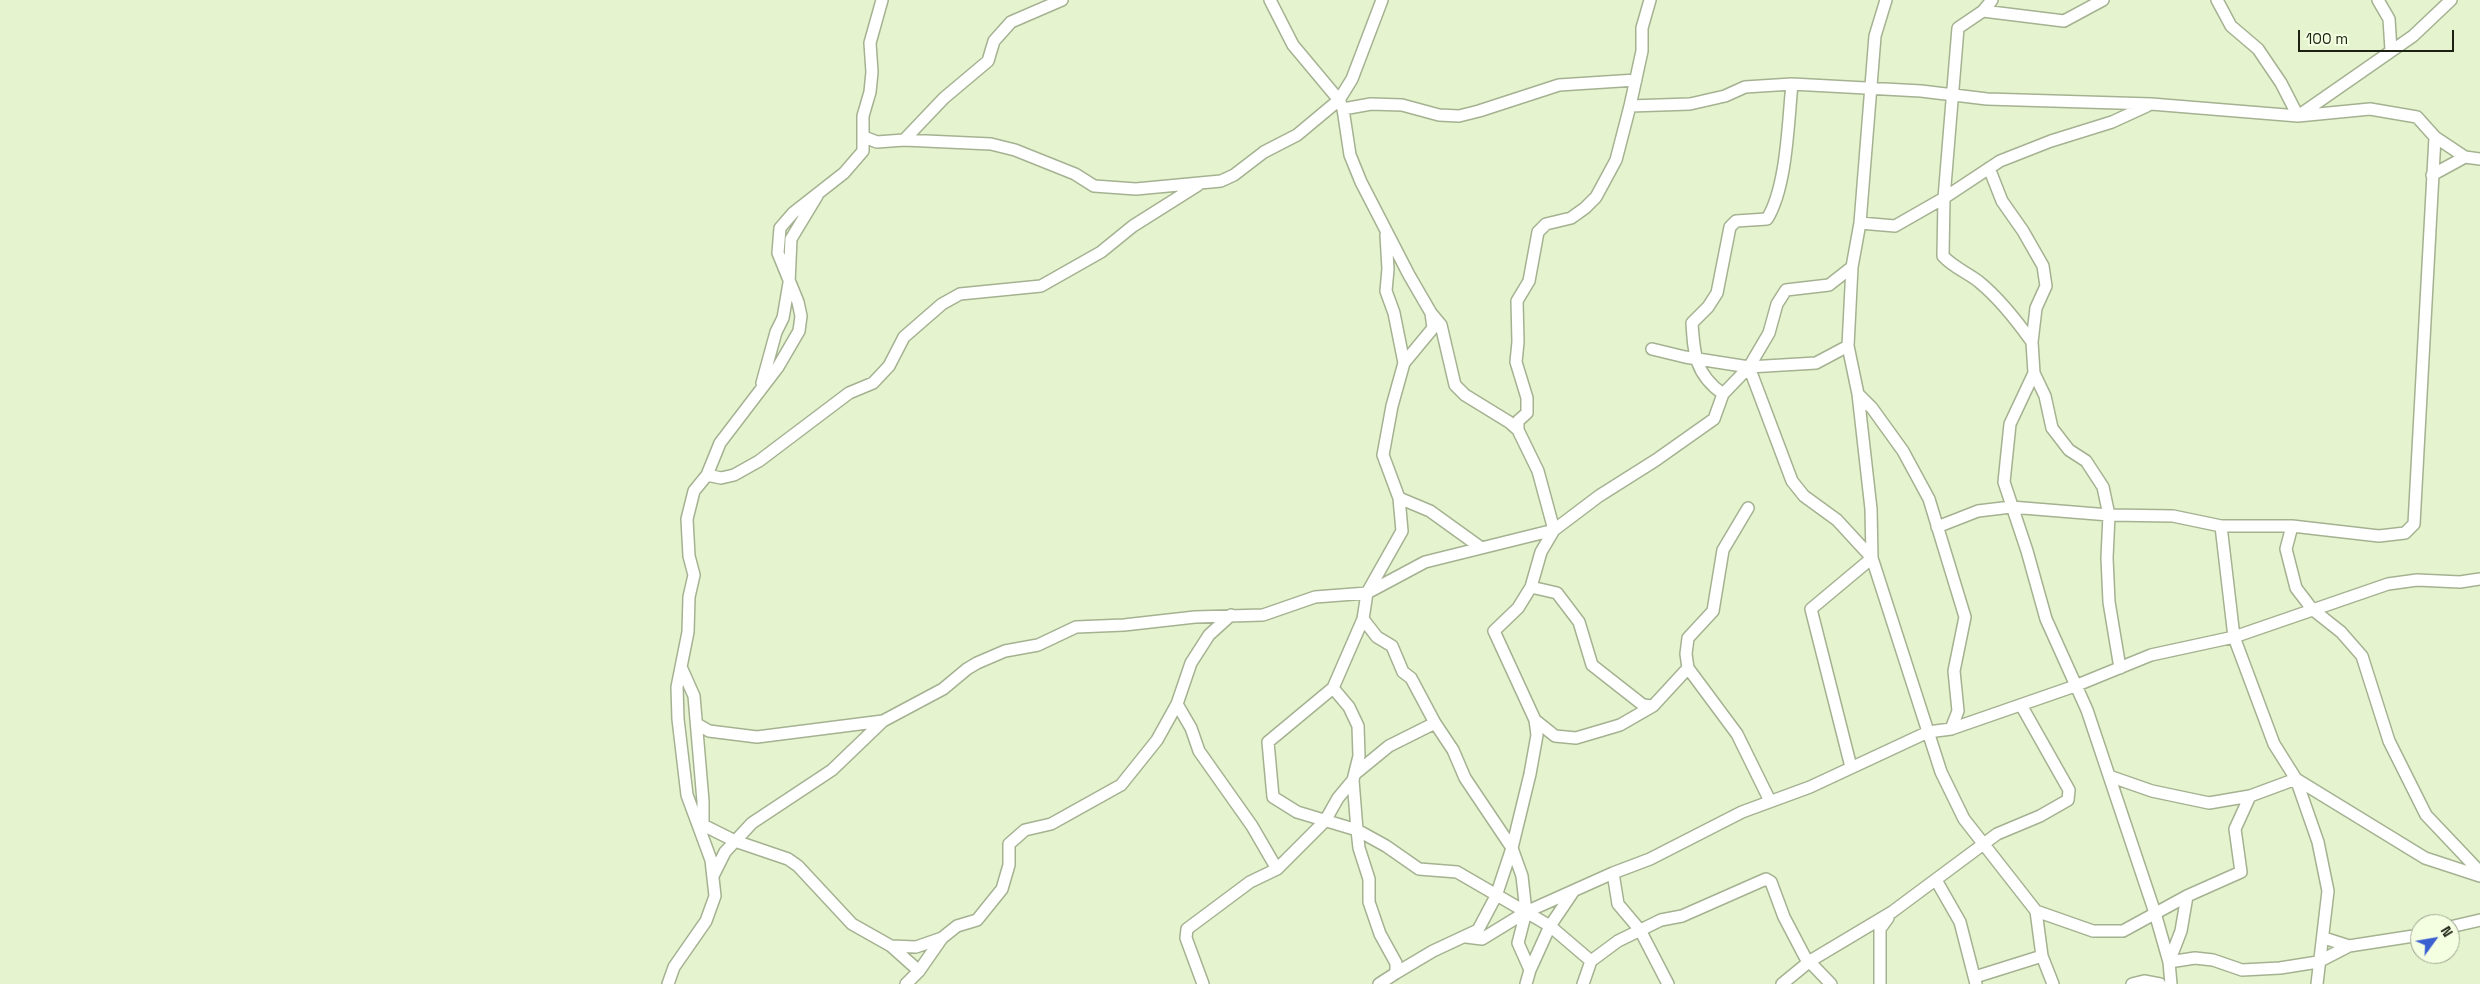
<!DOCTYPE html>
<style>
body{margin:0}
#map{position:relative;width:2480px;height:984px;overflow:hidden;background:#e5f3cf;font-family:"Space Grotesk",sans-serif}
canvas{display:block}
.north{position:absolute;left:2410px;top:914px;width:50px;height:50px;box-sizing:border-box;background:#f4ffe2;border:1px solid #9ea690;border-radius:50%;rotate:58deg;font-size:14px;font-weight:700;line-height:20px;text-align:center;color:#1c2114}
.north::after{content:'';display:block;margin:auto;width:18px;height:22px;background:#3a5fd0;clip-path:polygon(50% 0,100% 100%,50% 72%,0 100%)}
.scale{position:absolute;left:2298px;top:30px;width:156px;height:22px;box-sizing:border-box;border:2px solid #1c2114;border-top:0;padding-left:6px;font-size:15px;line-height:18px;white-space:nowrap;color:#1c2114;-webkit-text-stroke:4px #f4ffe2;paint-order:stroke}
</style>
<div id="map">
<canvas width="2480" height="984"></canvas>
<div class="north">N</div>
<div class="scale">100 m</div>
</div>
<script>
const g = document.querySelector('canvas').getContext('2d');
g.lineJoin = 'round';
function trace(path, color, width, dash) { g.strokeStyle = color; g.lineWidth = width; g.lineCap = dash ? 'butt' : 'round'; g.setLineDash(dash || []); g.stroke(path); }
const street = new Path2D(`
 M 1270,0 L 1293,45 L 1339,100 L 1343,109 L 1350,155 L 1361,182 L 1409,275 L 1431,313 L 1441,325 L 1455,385 L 1465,395 L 1509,422 L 1518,430 L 1538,471 L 1554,530
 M 2378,0 L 2389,19 L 2391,50
 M 1983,11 L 1992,0
 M 1630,106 L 1690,104 L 1725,96 L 1745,87 L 1792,84 L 1921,91 L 1987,99 L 2151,104 L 2298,116 L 2413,36 L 2451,0
 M 1343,109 L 1371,104 L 1402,105 L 1439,115 L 1459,116 L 1479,111 L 1559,85 L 1636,80
 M 864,137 L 877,142 L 904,140 L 991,144 L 1015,150 L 1075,174 L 1094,186 L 1136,189 L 1221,181 L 1234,175 L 1264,152 L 1297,135 L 1339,100 L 1352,79 L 1382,0
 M 904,140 L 944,98 L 988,61 L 994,41 L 1011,22 L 1062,0
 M 2465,157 L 2480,159
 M 1989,168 L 2002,201 L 2023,231 L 2043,266 L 2046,286 L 2036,308 L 2032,342 L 2034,373 L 2045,396 L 2052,428 L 2069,450 L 2086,461 L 2103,487 L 2109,515 L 2107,558 L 2109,602 L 2120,668
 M 2432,175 L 2465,157 L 2435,137
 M 1860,223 L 1895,226 L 1944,198 L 2000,161 L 2051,141 L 2112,122 L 2147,106
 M 1386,235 L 1388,269 L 1386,291 L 1394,313 L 1404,363
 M 1852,267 L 1829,285 L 1786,290 L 1777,304 L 1769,333 L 1749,367 L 1792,481 L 1804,496 L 1837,520 L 1872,558
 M 1431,313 L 1433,328 L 1404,363 L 1392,406 L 1383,455 L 1399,498 L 1402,531 L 1367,593 L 1363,619 L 1333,688 L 1268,742 L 1273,797 L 1297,812 L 1357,830 L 1386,846 L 1419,869 L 1457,872 L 1550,926 L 1591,961
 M 2032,342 C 2017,321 1998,297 1978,281 C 1966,272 1953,267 1943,256 L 1944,198 L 1958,28 L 1983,11 L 2064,21 L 2103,0
 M 1848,346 L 1858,394 L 1871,509 L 1872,558 L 1941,772 L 1964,819 L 2036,911 L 2093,931 L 2123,931 L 2187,896
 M 1652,349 L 1685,357 L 1749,367
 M 2034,373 L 2010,424 L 2004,482 L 2027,551 L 2046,619 L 2087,710 L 2155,913 L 2169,962 L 2171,984
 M 762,383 L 776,332 L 783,318 L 789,283 L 791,239 L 817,196
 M 1723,394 C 1695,374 1694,354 1692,323 L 1708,307 L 1717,293 L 1730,227 L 1736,221 L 1767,219 C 1787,187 1788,122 1792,84
 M 1858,394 L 1872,408 L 1903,451 L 1929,499 L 1965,617 L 1954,671 L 1958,711 L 1951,729
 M 1518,430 L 1518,421 L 1527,413 L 1527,398 L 1516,362 L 1518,342 L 1517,301 L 1529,281 L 1538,232 L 1546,224 L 1571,218 L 1585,208 L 1596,197 L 1616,160 L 1630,106 L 1642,51 L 1642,28 L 1650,0
 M 707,475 L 721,478 L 734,475 L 759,461 L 849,393 L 873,383 L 889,366 L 904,337 L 942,304 L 960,294 L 1041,286 L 1101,252 L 1133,226 L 1198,185
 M 1399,498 L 1430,511 L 1480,547
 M 2221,526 L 2234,637 L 2274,744 L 2296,779 L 2318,842 L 2328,891 L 2317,984
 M 2292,526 L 2286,549 L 2296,588 L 2312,609 L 2341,632 L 2362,656 L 2389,741 L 2426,815 L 2480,872
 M 1937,527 L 1978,511 L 2011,507 L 2109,515 L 2173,516 L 2221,526 L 2292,526 L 2379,536 L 2405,533 L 2414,524 L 2435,137 L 2417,117 L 2370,109 L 2298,116 L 2281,83 L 2258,49 L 2231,26 L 2217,0
 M 1363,619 L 1377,637 L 1392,646 L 1403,672 L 1411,678 L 1435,723 L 1453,750 L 1465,778 L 1512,848 L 1522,876 L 1526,912 L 1518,943 L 1530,970 L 1526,984
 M 1688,668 L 1737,734 L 1770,801
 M 682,669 L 694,696 L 703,801 L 703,829
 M 1177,704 L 1191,728 L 1199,751 L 1252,826 L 1277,869
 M 1653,706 L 1643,705 L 1592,665 L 1579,622 L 1557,593 L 1531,587 L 1541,552 L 1554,530 L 1599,496 L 1656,460 L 1714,419 L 1723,394 L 1749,367 L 1816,363 L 1848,346 L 1852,267 L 1860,223 L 1875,36 L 1886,0
 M 1535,720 L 1555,736 L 1576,738 L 1620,725 L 1653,706 L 1688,668 L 1686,654 L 1688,638 L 1713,611 L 1723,550 L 1748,508
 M 697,724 L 709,731 L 757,737 L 883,721 L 943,689 L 967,669 L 977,663 L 1005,651 L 1038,645 L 1076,627 L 1124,625 L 1195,617 L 1263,615 L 1315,597 L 1367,593 L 1425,562 L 1554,530
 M 1851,767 L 1811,609 L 1872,558
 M 1356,773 L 1389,746 L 1435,723
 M 2109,776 L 2152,791 L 2209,803 L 2250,796 L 2296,779
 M 2296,779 L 2425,858 L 2480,876
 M 1353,780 L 1357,830 L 1359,848 L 1369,879 L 1369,902 L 1380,934 L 1396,963 L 1396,973 L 1379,984
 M 703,825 L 735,841 L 788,859 L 798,866 L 852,924 L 891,946 L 919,971
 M 1613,873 L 1618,904 L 1640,930 L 1668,984
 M 713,876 L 725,852 L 752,823 L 832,770 L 883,721
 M 1936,880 L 1960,922 L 1976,984
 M 2036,911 L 2042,956 L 2053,984
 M 2450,927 L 2480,920
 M 1466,937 L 1482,939 L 1526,912 L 1613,873 L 1650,859 L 1742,812 L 1810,787 L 1928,732 L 1951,729 L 2075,686 L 2151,655 L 2234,637 L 2388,584 L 2417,580 L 2460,582 L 2480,579
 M 2324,938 L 2349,946
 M 891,946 L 916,947 L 942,938
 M 2169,962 L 2195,958 L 2213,960 L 2242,970 L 2280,968 L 2318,962 L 2349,946 L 2420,935
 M 2169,962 L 2181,931 L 2187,896 L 2241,872 L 2235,829 L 2250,796
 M 1530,970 L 1550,926 L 1573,892
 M 1396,973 L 1433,951 L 1478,930 L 1496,896 L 1512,848 L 1530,774 L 1537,735 L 1535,720 L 1494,631 L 1518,608 L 1531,587
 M 1975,977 L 2042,956
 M 668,984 L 674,967 L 706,921 L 715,896 L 711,860 L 687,795 L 678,719 L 677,687 L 688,632 L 689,597 L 694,575 L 689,556 L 687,519 L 694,491 L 707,475 L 720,443 L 778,367 L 799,331 L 801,316 L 798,302 L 778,253 L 780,228 L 793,213 L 844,173 L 863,151 L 863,116 L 870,92 L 872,72 L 870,43 L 882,0
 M 906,984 L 919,971 L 942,938 L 957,926 L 977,920 L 1002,889 L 1009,865 L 1009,844 L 1025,830 L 1051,824 L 1121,785 L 1157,740 L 1177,704 L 1191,663 L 1209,635 L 1231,615
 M 1203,984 L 1186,938 L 1187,929 L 1250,882 L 1277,869 L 1325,821 L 1338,798 L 1353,780 L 1359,756 L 1358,726 L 1349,707 L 1333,688
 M 1583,984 L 1591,961 L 1618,941 L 1661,920 L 1682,916 L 1766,879 L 1771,882 L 1784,917 L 1805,957 L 1831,984
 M 1782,984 L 1810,961 L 1892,912 L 1997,834 L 2040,816 L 2068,800 L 2069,790 L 2021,705
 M 1880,984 L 1880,929 L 1888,918
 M 2132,984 L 2144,981 L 2160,984`);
trace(street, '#a5b291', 14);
trace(street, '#fff', 11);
</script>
